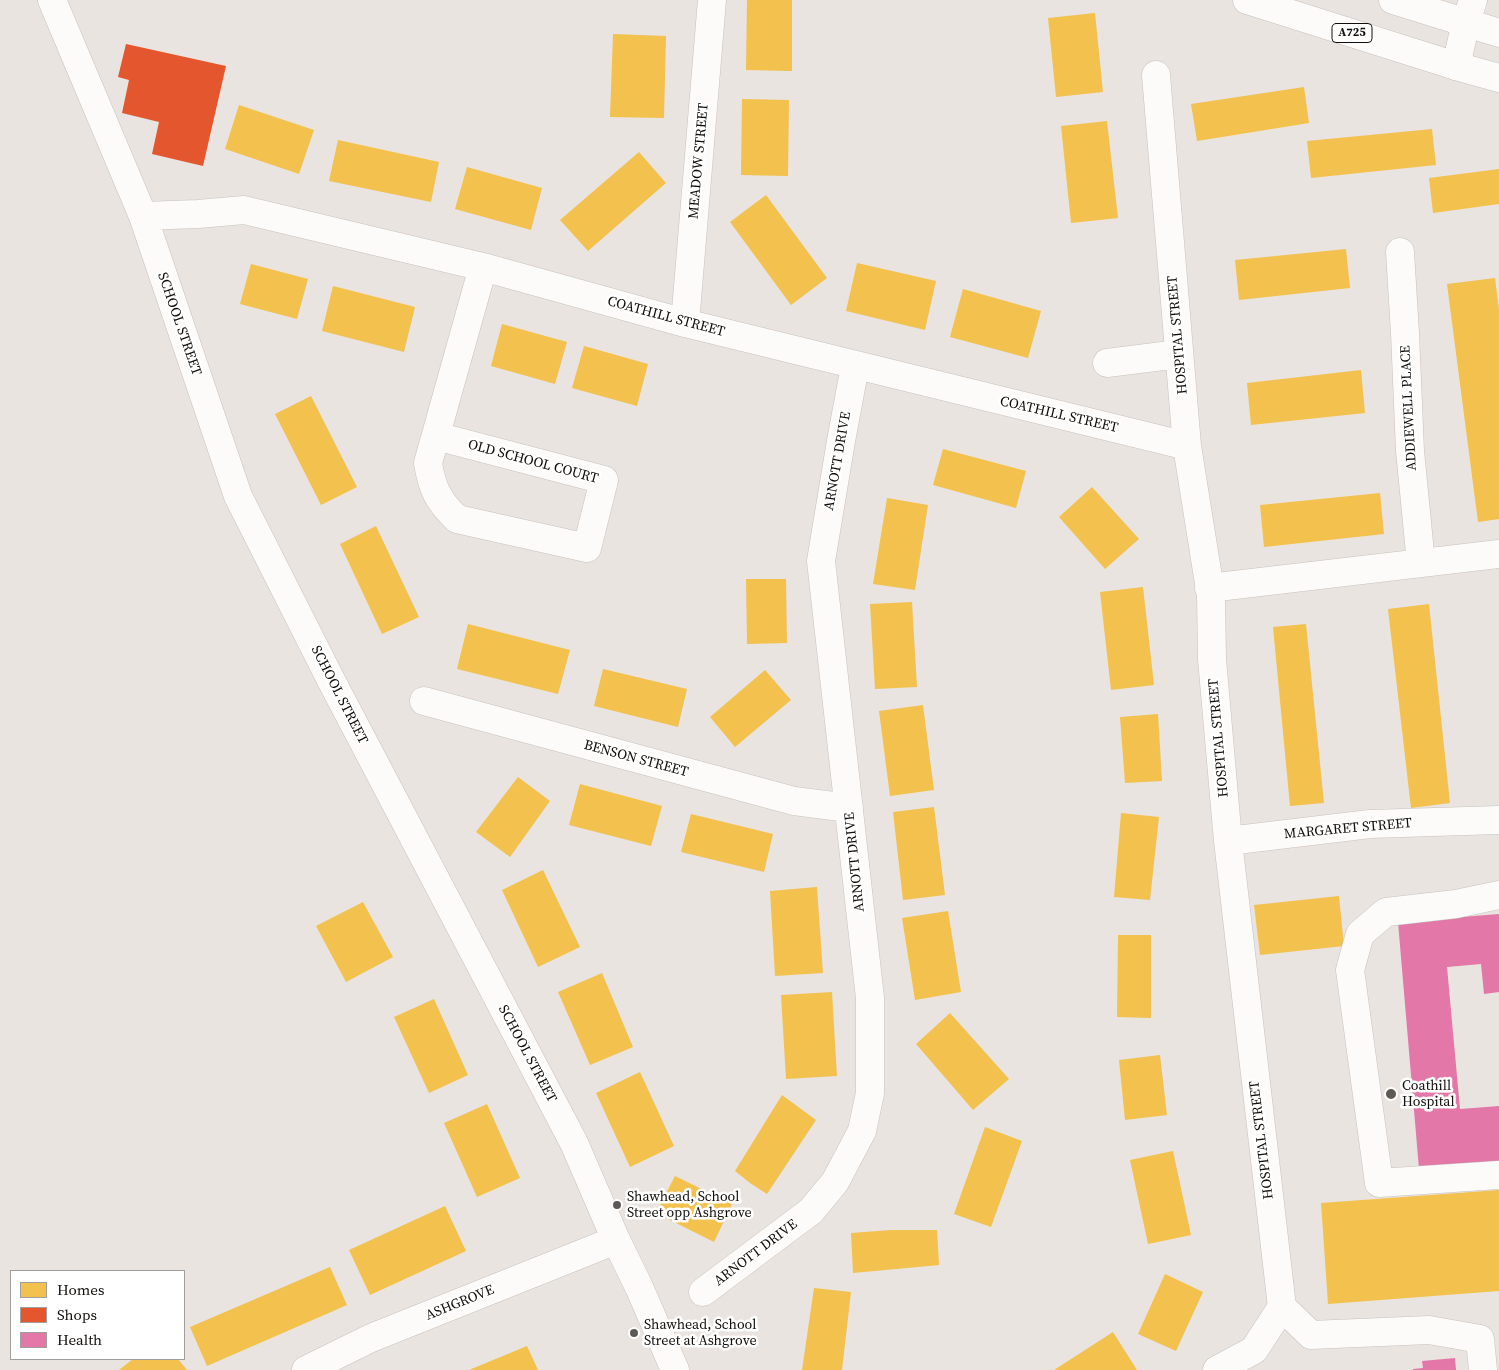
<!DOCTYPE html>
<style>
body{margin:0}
#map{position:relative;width:1499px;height:1370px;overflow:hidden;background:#e9e4df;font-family:"Source Serif 4",serif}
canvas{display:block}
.legend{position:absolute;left:10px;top:1270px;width:175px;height:90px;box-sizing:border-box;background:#fff;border:1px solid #a09f9d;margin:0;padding:6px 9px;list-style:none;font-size:15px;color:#110e0b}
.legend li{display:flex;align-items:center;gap:10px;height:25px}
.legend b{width:25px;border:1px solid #a09f9d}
</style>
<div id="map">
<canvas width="1499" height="1370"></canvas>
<ul class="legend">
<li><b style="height:14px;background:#f2c14e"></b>Homes</li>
<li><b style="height:14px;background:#e4572e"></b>Shops</li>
<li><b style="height:14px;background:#e377a8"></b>Health</li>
</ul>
</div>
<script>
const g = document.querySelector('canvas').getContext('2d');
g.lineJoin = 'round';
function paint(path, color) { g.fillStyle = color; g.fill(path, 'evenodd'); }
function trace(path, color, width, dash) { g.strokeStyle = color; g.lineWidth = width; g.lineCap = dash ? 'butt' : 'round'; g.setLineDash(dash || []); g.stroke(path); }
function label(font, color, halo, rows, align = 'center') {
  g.font = font + ' "Source Serif 4",serif'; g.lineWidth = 5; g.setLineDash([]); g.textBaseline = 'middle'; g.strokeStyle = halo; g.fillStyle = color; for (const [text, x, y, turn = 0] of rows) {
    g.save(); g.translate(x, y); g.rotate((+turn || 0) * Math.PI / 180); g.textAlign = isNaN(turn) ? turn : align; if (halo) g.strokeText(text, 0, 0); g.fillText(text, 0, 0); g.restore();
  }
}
const homes = new Path2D(`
 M 747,0 L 792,0 L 792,71 L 746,70 Z
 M 1095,13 L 1103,92 L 1056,97 L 1048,18 Z
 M 613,34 L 666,36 L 664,118 L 610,117 Z
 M 1304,87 L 1309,123 L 1197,141 L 1191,104 Z
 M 742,99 L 789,100 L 788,176 L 741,175 Z
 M 239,105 L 314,130 L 299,174 L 225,149 Z
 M 1107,121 L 1118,218 L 1071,223 L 1061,126 Z
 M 1432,129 L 1436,165 L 1311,178 L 1307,141 Z
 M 338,140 L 439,162 L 431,202 L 329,181 Z
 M 639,152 L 666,183 L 588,251 L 560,220 Z
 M 467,167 L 542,188 L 531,230 L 455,209 Z
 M 1499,169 L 1499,204 L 1433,213 L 1429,178 Z
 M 766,195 L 827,278 L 791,305 L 730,222 Z
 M 1346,249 L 1350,288 L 1239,300 L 1235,260 Z
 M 857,263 L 936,281 L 925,330 L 846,311 Z
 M 251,264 L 308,279 L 297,319 L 240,304 Z
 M 1495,278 L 1499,310 L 1499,519 L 1478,522 L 1447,284 Z
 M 333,286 L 415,307 L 404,352 L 322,331 Z
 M 963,289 L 1041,311 L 1028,358 L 950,337 Z
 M 502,324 L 567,342 L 555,384 L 491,366 Z
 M 584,346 L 648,364 L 637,406 L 572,388 Z
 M 1361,370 L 1365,413 L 1251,425 L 1247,383 Z
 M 311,396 L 357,487 L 321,505 L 275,414 Z
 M 943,449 L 1026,471 L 1016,508 L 933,485 Z
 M 1092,487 L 1139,539 L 1105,569 L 1059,517 Z
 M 1380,493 L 1384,534 L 1264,547 L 1260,505 Z
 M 887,498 L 928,505 L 915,590 L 873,584 Z
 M 376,526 L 419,617 L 382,634 L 340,544 Z
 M 746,579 L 786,579 L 787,643 L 747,644 Z
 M 1143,587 L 1154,685 L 1111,690 L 1100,592 Z
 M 912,602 L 917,687 L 875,689 L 870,604 Z
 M 1429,604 L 1450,803 L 1411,808 L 1388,609 Z
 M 468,624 L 570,650 L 558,694 L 457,669 Z
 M 1306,624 L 1324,803 L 1290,806 L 1273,627 Z
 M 603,669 L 687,689 L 678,727 L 594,706 Z
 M 765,670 L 791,700 L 735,747 L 710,717 Z
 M 923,705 L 934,790 L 890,796 L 879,711 Z
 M 1158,714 L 1162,781 L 1125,783 L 1120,717 Z
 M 518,777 L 550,801 L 510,857 L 476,832 Z
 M 580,784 L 662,806 L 651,846 L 569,825 Z
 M 934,807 L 945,895 L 903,900 L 893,812 Z
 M 1121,813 L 1159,817 L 1150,900 L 1114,897 Z
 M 691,814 L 773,834 L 764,872 L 681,852 Z
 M 543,870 L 580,947 L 538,967 L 502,890 Z
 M 817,887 L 823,973 L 775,976 L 770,891 Z
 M 1339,896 L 1344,946 L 1260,955 L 1254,905 Z
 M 363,902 L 393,957 L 346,982 L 316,926 Z
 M 948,911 L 961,992 L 915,1000 L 902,918 Z
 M 1118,935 L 1151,935 L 1151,1018 L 1117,1017 Z
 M 602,973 L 633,1047 L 590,1065 L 558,992 Z
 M 832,992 L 837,1076 L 786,1079 L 781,995 Z
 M 434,999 L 468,1075 L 429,1093 L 394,1017 Z
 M 950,1013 L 1009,1079 L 973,1110 L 916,1044 Z
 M 1160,1055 L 1167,1115 L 1125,1120 L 1119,1060 Z
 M 640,1072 L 674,1146 L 630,1167 L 596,1093 Z
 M 782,1095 L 816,1120 L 767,1194 L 750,1183 L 735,1171 Z
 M 487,1104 L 520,1178 L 477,1197 L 444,1123 Z
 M 985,1127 L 1022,1141 L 991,1227 L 954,1214 Z
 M 1173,1151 L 1191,1235 L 1148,1244 L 1130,1160 Z
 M 675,1176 L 732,1204 L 714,1242 L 656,1213 Z
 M 1499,1190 L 1499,1291 L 1328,1304 L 1321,1203 Z
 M 445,1206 L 466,1251 L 370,1295 L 349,1250 Z
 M 891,1230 L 937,1230 L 939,1265 L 853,1273 L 851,1233 Z
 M 330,1267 L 347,1305 L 207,1366 L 190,1327 Z
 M 1165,1274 L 1203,1292 L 1176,1351 L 1138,1334 Z
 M 814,1288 L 851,1292 L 842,1370 L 802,1370 Z
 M 1113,1332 L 1137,1370 L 1054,1370 Z
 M 527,1346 L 538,1370 L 469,1370 Z
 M 133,1359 L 178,1359 L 187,1370 L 119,1370 Z`);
const shops = new Path2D(`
 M 126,44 L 226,66 L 203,166 L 152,154 L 159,122 L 122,113 L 129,80 L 118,77 Z`);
const health = new Path2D(`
 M 1499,914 L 1499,992 L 1484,994 L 1481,964 L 1447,967 L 1460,1109 L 1499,1106 L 1499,1162 L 1419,1169 L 1398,922 Z
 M 1455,1358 L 1456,1370 L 1413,1370 L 1413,1369 L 1423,1368 L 1422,1361 Z`);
const minor = new Path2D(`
 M 52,0 L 143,216 L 238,496 L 332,682 L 574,1143 L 616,1240 L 639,1287 L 675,1370
 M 1456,66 L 1466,22 L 1473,0
 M 1156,75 L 1187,446 L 1211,596 L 1212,659 L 1228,841 L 1282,1307 L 1254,1350 L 1217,1370
 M 143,216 L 198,214 L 244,210 L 483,267 L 685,323 L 1187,446
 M 1400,252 L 1405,333 L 1410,451 L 1421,563
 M 685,323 L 712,0
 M 1107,363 L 1179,354
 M 436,436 L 604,480 L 587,548 L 457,519 C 438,501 432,488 428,463 L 483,267
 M 1209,588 L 1499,554
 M 424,701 L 794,801 L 849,808
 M 1228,841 L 1370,824 L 1499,820
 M 1499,895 L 1456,904 L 1386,912 L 1360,934 L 1350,970 L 1379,1183 L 1499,1175
 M 703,1292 L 811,1211 L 835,1182 L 862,1131 L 870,1093 L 870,998 L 821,561 L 841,441 L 855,366
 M 1282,1307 L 1311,1335 L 1429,1330 L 1480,1339 L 1483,1370
 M 306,1370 L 371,1338 L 616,1240`);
const major = new Path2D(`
 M 1247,0 L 1456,66 L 1499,78
 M 1393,0 L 1499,33`);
const markers = [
 [1391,1094,6,"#5d5955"],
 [617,1205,5,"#5d5955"],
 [634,1333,5,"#5d5955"]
];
const shields = [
 [1352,33,40]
];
const shieldNames = [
 ["A725",1352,33]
];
const streetNames = [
 ["MEADOW STREET",699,161,-85],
 ["COATHILL STREET",666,317,15],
 ["SCHOOL STREET",179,324,71],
 ["HOSPITAL STREET",1178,335,-95],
 ["ADDIEWELL PLACE",1409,408,-93],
 ["COATHILL STREET",1059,415,13],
 ["ARNOTT DRIVE",838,461,-80],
 ["OLD SCHOOL COURT",533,462,15],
 ["SCHOOL STREET",339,695,63],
 ["HOSPITAL STREET",1219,738,-95],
 ["BENSON STREET",636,759,15],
 ["MARGARET STREET",1348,829,-5],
 ["ARNOTT DRIVE",855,862,-96],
 ["SCHOOL STREET",527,1054,62],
 ["HOSPITAL STREET",1262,1140,-97],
 ["ARNOTT DRIVE",756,1253,-37],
 ["ASHGROVE",460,1303,-22]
];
const poiNames = [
 ["Coathill",1402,1086],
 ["Hospital",1402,1102],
 ["Shawhead, School",627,1197],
 ["Street opp Ashgrove",627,1213],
 ["Shawhead, School",644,1325],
 ["Street at Ashgrove",644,1341]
];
paint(homes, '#f2c14e');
paint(shops, '#e4572e');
paint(health, '#e377a8');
trace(minor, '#c6c2be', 29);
trace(major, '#c6c2be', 29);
trace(minor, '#fcfbfa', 28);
trace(major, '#fcfbfa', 28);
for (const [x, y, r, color] of markers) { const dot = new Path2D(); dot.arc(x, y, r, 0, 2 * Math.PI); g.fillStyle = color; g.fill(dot); trace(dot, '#fff', 2); }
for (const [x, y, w] of shields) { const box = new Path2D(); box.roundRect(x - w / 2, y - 9.5, w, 19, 4); g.fillStyle = '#fff'; g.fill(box); trace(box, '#110e0b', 1); }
label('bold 12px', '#110e0b', null, shieldNames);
label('14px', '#110e0b', '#fff', streetNames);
label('14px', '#110e0b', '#fff', poiNames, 'left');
</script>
